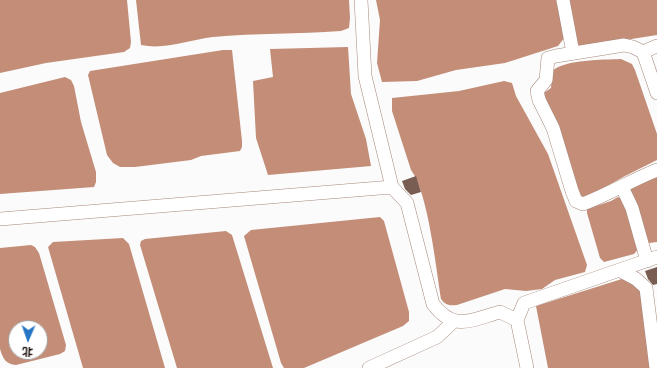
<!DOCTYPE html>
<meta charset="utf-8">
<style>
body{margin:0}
#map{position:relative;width:657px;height:368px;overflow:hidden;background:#fafbfa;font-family:"DejaVu Sans","Noto Sans SC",sans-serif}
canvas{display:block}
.north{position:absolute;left:8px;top:320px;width:40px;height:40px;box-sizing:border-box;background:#fff;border:1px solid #a19d9c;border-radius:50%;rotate:182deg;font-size:11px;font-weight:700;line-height:16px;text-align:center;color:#150a07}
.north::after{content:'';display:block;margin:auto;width:14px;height:18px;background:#2775c4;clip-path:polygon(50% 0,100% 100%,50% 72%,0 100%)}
</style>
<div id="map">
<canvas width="657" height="368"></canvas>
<div class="north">北</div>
</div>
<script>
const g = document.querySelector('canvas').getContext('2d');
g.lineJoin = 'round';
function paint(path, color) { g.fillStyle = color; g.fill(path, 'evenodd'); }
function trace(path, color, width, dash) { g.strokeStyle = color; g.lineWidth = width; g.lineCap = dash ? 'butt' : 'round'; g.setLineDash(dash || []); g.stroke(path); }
const water = new Path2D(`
 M 0,0 L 127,0 L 131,42 L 130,48 L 124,52 L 46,63 L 0,73 Z
 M 136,0 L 349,0 L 350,18 L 349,28 L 341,31 C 298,34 256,33 213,37 C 189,40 165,50 141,45 Z
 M 376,0 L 556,0 L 565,37 L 558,46 L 505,63 L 456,70 L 417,81 L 382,82 L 377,63 L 380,20 Z
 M 568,0 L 657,0 L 657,35 L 587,46 L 579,45 L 574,40 Z
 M 348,47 L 351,94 L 366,139 L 371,166 L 268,175 L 256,138 L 253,81 L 273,77 L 270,49 Z
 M 223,50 L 232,50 L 242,141 L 242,147 L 240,151 L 201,156 L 191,160 L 135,167 L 120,167 L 113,163 L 107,155 L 88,75 L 90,71 Z
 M 621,59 L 632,64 L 635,70 L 657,134 L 657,160 L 625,176 L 595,193 L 580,199 L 544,93 L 551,88 L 552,71 C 566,59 603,60 621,59 Z
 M 65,77 L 71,80 L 74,86 L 81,122 L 96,172 L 96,182 L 94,187 L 0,194 L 0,93 Z
 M 504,81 L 512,83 L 516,96 L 548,154 L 587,265 L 585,272 L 555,280 L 542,289 L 526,291 L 505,289 L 457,305 C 450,306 445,305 441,299 C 436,268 428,192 411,170 L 392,111 L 392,98 L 459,91 Z
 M 657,174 L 657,242 L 649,243 L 643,235 L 629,187 Z
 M 618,197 L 624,200 L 639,248 L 634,254 L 604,262 L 600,258 L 587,213 L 587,209 L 611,201 Z
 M 380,217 L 384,221 L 409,312 L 409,321 L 403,326 L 304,368 L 284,368 L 281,363 L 244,236 L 251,230 Z
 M 226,231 L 232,235 L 273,368 L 177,368 L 140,245 L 141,241 L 145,239 Z
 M 123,238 L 129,244 L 165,368 L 83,368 L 48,247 L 53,242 Z
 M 31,245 L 35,247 L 39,253 L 66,345 L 65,351 L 60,354 L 16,365 C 6,364 3,359 0,349 L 0,248 ZM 16,328 L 40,328 L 40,352 L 16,352 Z
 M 625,278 L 640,287 L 651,368 L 548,368 L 536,306 Z`);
const building = new Path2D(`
 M 416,176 L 421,192 L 411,195 L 405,189 L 402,181 Z
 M 657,267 L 657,284 L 653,285 L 648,279 L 645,271 Z`);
const minor = new Path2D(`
 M 361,0 L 365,76 L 392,187 L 407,203 L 433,304 C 454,332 471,320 500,312 L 517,320 L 527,368
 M 563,0 L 573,53
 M 657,46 L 643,52 L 633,47 L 624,45 L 556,56 L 548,58 L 546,80 L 537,91 L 539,100 L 553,128 L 572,191 L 576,201 L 583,204 C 609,194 632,180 657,170
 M 643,52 L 657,93
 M 622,187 L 632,208 L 647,261
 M 0,219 L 392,187
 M 621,271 L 636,279 L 646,288 L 656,368
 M 517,320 L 524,303 L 657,257
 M 369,368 L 437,337 L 453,322`);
paint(water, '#c48d78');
paint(building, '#7a5d52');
trace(minor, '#a7887c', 14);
trace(minor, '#fff', 13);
</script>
